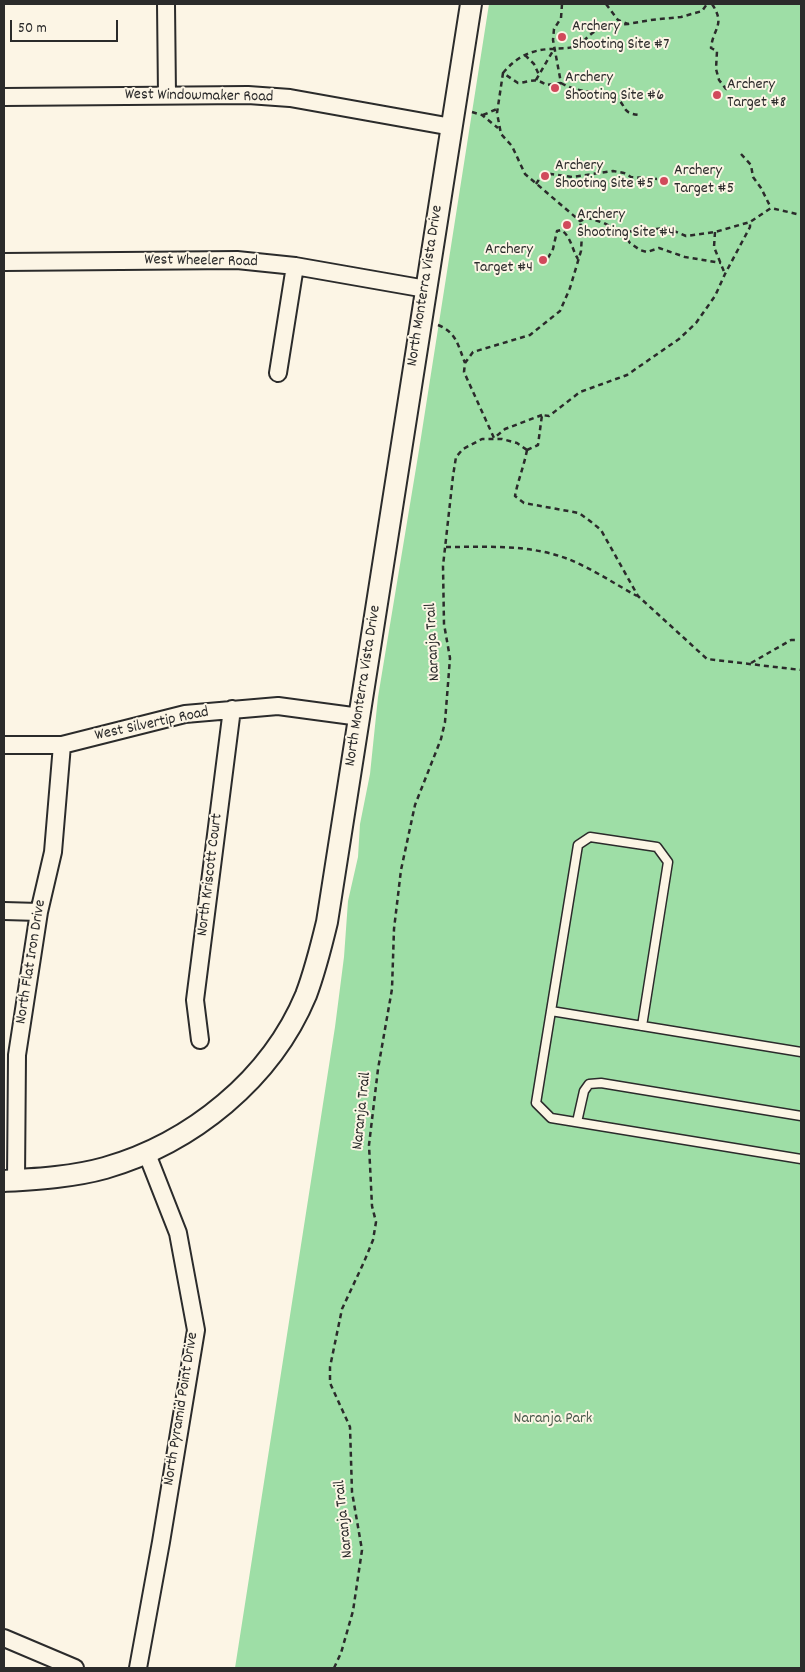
<!DOCTYPE html>
<style>
body{margin:0}
#map{position:relative;width:805px;height:1672px;overflow:hidden;background:#fcf5e5;font-family:Dekko,sans-serif}
canvas{display:block}
.frame{position:absolute;inset:0;border:5px solid #2b2b2b;pointer-events:none}
.scale{position:absolute;left:10px;top:20px;width:108px;height:22px;box-sizing:border-box;border:2px solid #2b2b2b;border-top:0;padding-left:6px;font-size:15px;line-height:18px;white-space:nowrap;color:#2b2b2b;-webkit-text-stroke:4px #fcf5e5;paint-order:stroke}
</style>
<div id="map">
<canvas width="805" height="1672"></canvas>
<div class="frame"></div>
<div class="scale">50 m</div>
</div>
<script>
const g = document.querySelector('canvas').getContext('2d');
g.lineJoin = 'round';
function paint(path, color) { g.fillStyle = color; g.fill(path, 'evenodd'); }
function trace(path, color, width, dash) { g.strokeStyle = color; g.lineWidth = width; g.lineCap = dash ? 'butt' : 'round'; g.setLineDash(dash || []); g.stroke(path); }
function label(font, color, halo, rows, align = 'center') {
  g.font = font + ' Dekko,sans-serif'; g.lineWidth = 4; g.setLineDash([]); g.textBaseline = 'middle'; g.strokeStyle = halo; g.fillStyle = color; for (const [text, x, y, turn = 0] of rows) {
    g.save(); g.translate(x, y); g.rotate((+turn || 0) * Math.PI / 180); g.textAlign = isNaN(turn) ? turn : align; if (halo) g.strokeText(text, 0, 0); g.fillText(text, 0, 0); g.restore();
  }
}
const green = new Path2D(`
 M 489,4 L 801,4 L 801,1668 L 235,1668 L 335,1027 L 344,957 L 348,901 L 358,857 L 360,824 L 370,774 L 378,697 L 419,450 Z`);
const path = new Path2D(`
 M 562,4 L 561,18 L 554,29 L 553,40 L 561,83 L 546,85 C 536,77 529,82 518,83 L 503,73 L 497,113 L 501,134 L 512,146 L 525,174 L 580,221 L 588,218 L 604,223 L 622,232 L 667,228 L 686,236 L 715,232 L 750,222
 M 606,4 L 618,20 L 628,24 L 651,20 L 681,17 L 702,11 L 707,4
 M 712,4 C 726,25 713,28 711,48 L 717,51 L 716,69 L 719,80 L 726,89 L 723,92
 M 525,55 L 534,64 L 539,75
 M 503,73 C 516,57 532,49 553,49 C 562,48 568,49 576,46 C 583,44 587,36 594,32 C 604,26 616,25 628,24
 M 536,80 L 554,49
 M 561,83 C 580,94 597,90 615,98 C 628,104 619,113 639,115
 M 472,112 L 482,115 L 498,128
 M 483,115 L 497,109
 M 741,154 L 751,165 L 753,177 L 761,188 L 771,208
 M 536,184 L 542,175 L 551,174 L 572,177 L 613,171 L 624,173 L 631,177 L 657,179
 M 622,232 L 630,243 L 640,250 L 647,252 L 659,248 L 685,257 L 721,263
 M 715,232 L 714,247 L 725,274
 M 548,258 L 553,249 L 557,231 L 561,230 C 571,236 572,250 578,259
 M 438,325 C 456,332 458,345 465,363
 M 542,415 L 505,429 L 494,438 L 464,372 L 465,363 L 473,352 L 530,335 L 560,311 L 570,288 L 581,251 L 582,234 L 580,221
 M 527,450 C 524,466 518,480 515,496 L 524,503 L 579,513 L 590,521 L 601,530 L 638,596 L 707,659 L 801,670
 M 527,450 L 538,445 L 542,415 L 549,416 L 580,392 L 627,375 L 679,339 L 696,323 L 715,296 L 725,274 L 750,227 L 750,222 L 771,208 L 801,215
 M 446,547 C 487,547 529,544 568,559 C 591,568 615,584 637,596
 M 751,663 L 791,640 L 796,640
 M 334,1668 L 341,1653 L 353,1611 L 362,1550 L 352,1492 L 350,1427 L 330,1383 L 330,1367 L 342,1309 L 364,1262 L 373,1240 L 376,1222 L 372,1206 L 369,1145 L 378,1069 L 392,989 L 394,929 L 401,870 L 415,805 L 441,739 L 445,722 L 450,658 L 444,624 L 443,566 L 453,476 L 456,457 L 463,449 L 482,439 L 502,439 L 517,443 L 527,450`);
const service = new Path2D(`
 M 551,1011 L 801,1052
 M 642,1026 L 668,862 L 657,847 L 590,837 L 578,845 L 536,1103 L 551,1118 L 801,1159
 M 577,1122 L 584,1091 L 589,1084 L 601,1083 L 801,1116`);
const minor = new Path2D(`
 M 166,4 L 167,95
 M 4,97 L 248,95 L 290,98 L 452,127
 M 4,262 L 237,260 L 295,266 L 426,289
 M 278,373 L 295,266
 M 4,745 L 62,745 L 185,714 L 278,706 L 360,717
 M 4,911 L 39,912
 M 200,1040 L 195,1000 L 232,709
 M 16,1180 L 17,1055 L 39,912 L 53,852 L 62,745
 M 4,1638 L 75,1668
 M 138,1668 L 161,1542 L 196,1330 L 178,1233 L 147,1154`);
const tertiary = new Path2D(`
 M 4,1181 C 37,1179 73,1177 105,1168 C 192,1143 271,1079 306,995 C 315,971 321,947 327,922 L 471,4`);
const markers = [
 [562,37,5,"#d1495b"],
 [555,88,5,"#d1495b"],
 [717,95,5,"#d1495b"],
 [545,176,5,"#d1495b"],
 [664,181,5,"#d1495b"],
 [567,225,5,"#d1495b"],
 [543,260,5,"#d1495b"]
];
const poiNames = [
 ["Archery",572,28],
 ["Shooting Site #7",572,46],
 ["Archery",565,79],
 ["Shooting Site #6",565,97],
 ["Archery",727,86],
 ["Target #8",727,104],
 ["Archery",555,167],
 ["Shooting Site #5",555,185],
 ["Archery",674,172],
 ["Target #5",674,190],
 ["Archery",577,216],
 ["Shooting Site #4",577,234],
 ["Archery",533,251,"right"],
 ["Target #4",533,269,"right"]
];
const streetNames = [
 ["West Windowmaker Road",199,97,1],
 ["West Wheeler Road",201,262,1],
 ["North Monterra Vista Drive",426,286,-81],
 ["Naranja Trail",434,642,-93],
 ["North Monterra Vista Drive",364,686,-81],
 ["West Silvertip Road",152,725,-12],
 ["North Kriscott Court",211,875,-83],
 ["North Flat Iron Drive",32,962,-81],
 ["Naranja Trail",363,1111,-84],
 ["North Pyramid Point Drive",182,1409,-81],
 ["Naranja Trail",345,1519,-96]
];
const parkNames = [
 ["Naranja Park",553,1420]
];
paint(green, '#9edea6');
trace(service, '#2b2b2b', 11);
trace(minor, '#2b2b2b', 20);
trace(tertiary, '#2b2b2b', 24);
trace(path, '#2b2b2b', 2.5, [5, 4]);
trace(service, '#fcf5e5', 8);
trace(minor, '#fcf5e5', 16);
trace(tertiary, '#fcf5e5', 20);
for (const [x, y, r, color] of markers) { const dot = new Path2D(); dot.arc(x, y, r, 0, 2 * Math.PI); g.fillStyle = color; g.fill(dot); trace(dot, '#fcf5e5', 2); }
label('16px', '#2b2b2b', '#fcf5e5', poiNames, 'left');
label('16px', '#2b2b2b', '#fcf5e5', streetNames);
label('16px', '#48584a', '#fcf5e5', parkNames);
</script>
